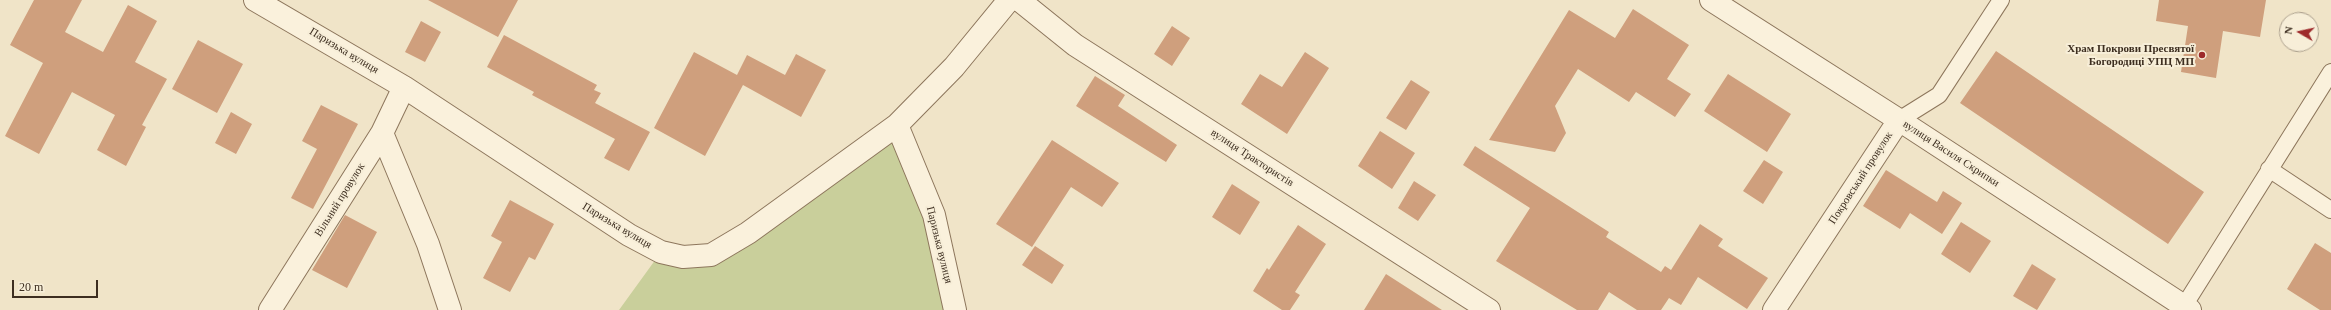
<!DOCTYPE html>
<meta charset="utf-8">
<style>
body{margin:0}
#map{position:relative;width:2331px;height:310px;overflow:hidden;background:#f0e4c8;font-family:"Times New Roman",serif}
canvas{display:block}
.north{position:absolute;left:2279px;top:12px;width:40px;height:40px;box-sizing:border-box;background:#f7eed8;border:1px solid #ada18e;border-radius:50%;rotate:279deg;font-size:11px;font-weight:700;line-height:16px;text-align:center;color:#3d2e20}
.north::after{content:'';display:block;margin:auto;width:14px;height:18px;background:#9e2a2b;clip-path:polygon(50% 0,100% 100%,50% 72%,0 100%)}
.scale{position:absolute;left:12px;top:280px;width:86px;height:18px;box-sizing:border-box;border:2px solid #3d2e20;border-top:0;padding-left:5px;font-size:12px;line-height:14px;white-space:nowrap;color:#3d2e20;-webkit-text-stroke:3px #f7eed8;paint-order:stroke}
</style>
<div id="map">
<canvas width="2331" height="310"></canvas>
<div class="north">N</div>
<div class="scale">20 m</div>
</div>
<script>
const g = document.querySelector('canvas').getContext('2d');
g.lineJoin = 'round';
function paint(path, color) { g.fillStyle = color; g.fill(path, 'evenodd'); }
function trace(path, color, width, dash) { g.strokeStyle = color; g.lineWidth = width; g.lineCap = dash ? 'butt' : 'round'; g.setLineDash(dash || []); g.stroke(path); }
function label(font, color, halo, rows, align = 'center') {
  g.font = font + ' "Times New Roman",serif'; g.lineWidth = 4; g.setLineDash([]); g.textBaseline = 'middle'; g.strokeStyle = halo; g.fillStyle = color; for (const [text, x, y, turn = 0] of rows) {
    g.save(); g.translate(x, y); g.rotate((+turn || 0) * Math.PI / 180); g.textAlign = isNaN(turn) ? turn : align; if (halo) g.strokeText(text, 0, 0); g.fillText(text, 0, 0); g.restore();
  }
}
const green = new Path2D(`
 M 897,125 L 955,310 L 619,310 L 661,252 L 711,255 Z`);
const building = new Path2D(`
 M 34,0 L 82,0 L 65,32 L 103,52 L 128,5 L 157,21 L 135,62 L 167,79 L 142,125 L 146,127 L 126,166 L 97,150 L 115,115 L 72,92 L 39,154 L 5,136 L 43,63 L 10,45 Z
 M 428,0 L 518,0 L 498,37 Z
 M 2159,0 L 2266,0 L 2260,37 L 2223,31 L 2216,78 L 2181,72 L 2188,26 L 2156,21 Z
 M 1633,9 L 1689,45 L 1667,79 L 1691,94 L 1675,117 L 1636,92 L 1629,102 L 1578,69 L 1555,106 L 1566,133 L 1555,152 L 1489,140 L 1569,10 L 1615,38 Z
 M 421,21 L 441,32 L 425,62 L 405,52 Z
 M 1172,26 L 1190,38 L 1172,66 L 1154,54 Z
 M 504,35 L 597,85 L 594,90 L 601,93 L 595,103 L 650,132 L 629,171 L 604,158 L 615,139 L 532,95 L 534,92 L 487,67 Z
 M 198,40 L 243,64 L 217,113 L 172,89 Z
 M 1996,51 L 2204,192 L 2168,244 L 1960,103 Z
 M 694,52 L 737,75 L 747,55 L 785,75 L 796,54 L 826,70 L 801,117 L 743,85 L 705,156 L 654,128 Z
 M 1305,52 L 1329,68 L 1287,134 L 1241,104 L 1260,74 L 1282,87 Z
 M 1728,74 L 1791,114 L 1767,152 L 1704,111 Z
 M 1095,76 L 1125,95 L 1118,106 L 1177,145 L 1166,162 L 1076,106 Z
 M 1411,80 L 1430,92 L 1406,130 L 1386,118 Z
 M 321,105 L 358,124 L 313,209 L 291,198 L 317,149 L 302,141 Z
 M 231,112 L 252,124 L 236,154 L 215,143 Z
 M 1380,131 L 1415,153 L 1392,189 L 1358,166 Z
 M 1052,140 L 1119,183 L 1102,207 L 1071,187 L 1032,247 L 996,224 Z
 M 1475,146 L 1609,232 L 1606,237 L 1661,272 L 1665,266 L 1671,270 L 1700,224 L 1723,239 L 1718,246 L 1768,278 L 1747,309 L 1698,277 L 1681,305 L 1669,298 L 1661,310 L 1637,310 L 1609,292 L 1598,310 L 1577,310 L 1496,261 L 1530,208 L 1463,165 Z
 M 1764,160 L 1783,172 L 1763,204 L 1743,191 Z
 M 1886,170 L 1937,202 L 1943,191 L 1962,203 L 1942,234 L 1910,213 L 1900,229 L 1863,206 Z
 M 1414,181 L 1436,195 L 1418,221 L 1398,208 Z
 M 1232,184 L 1260,202 L 1240,235 L 1212,217 Z
 M 510,200 L 554,224 L 535,260 L 529,257 L 510,292 L 483,278 L 502,242 L 491,236 Z
 M 345,215 L 377,232 L 347,288 L 312,270 Z
 M 1961,222 L 1991,241 L 1970,273 L 1941,254 Z
 M 1298,225 L 1326,244 L 1295,292 L 1300,295 L 1290,310 L 1282,310 L 1253,291 L 1267,268 L 1269,270 Z
 M 2315,243 L 2331,253 L 2331,310 L 2320,310 L 2287,289 Z
 M 1035,246 L 1064,265 L 1052,284 L 1022,265 Z
 M 2032,264 L 2056,279 L 2037,310 L 2013,296 Z
 M 1386,274 L 1442,310 L 1364,310 Z`);
const lane = new Path2D(`
 M 1899,120 L 1939,95 L 2001,0
 M 2269,169 L 2331,210
 M 2184,306 L 2331,72`);
const street = new Path2D(`
 M 255,0 L 404,87 L 629,235 L 661,252 L 683,257 L 711,255 L 748,233 L 897,125 L 954,67 L 1009,0
 M 1019,0 L 1075,45 L 1489,310
 M 1711,0 L 1899,120 L 2190,310
 M 897,125 L 934,215 L 955,310
 M 382,133 L 428,244 L 450,310
 M 270,310 L 382,133 L 404,87
 M 1774,310 L 1899,120`);
const markers = [
 [2202,55,4,"#9e2a2b"]
];
const poiNames = [
 ["Храм Покрови Пресвятої",2194,49],
 ["Богородиці УПЦ МП",2194,62]
];
const streetNames = [
 ["Паризька вулиця",344,51,31],
 ["вулиця Василя Скрипки",1951,154,33],
 ["вулиця Трактористів",1252,158,33],
 ["Покровський провулок",1861,178,-57],
 ["Вільний провулок",340,200,-58],
 ["Паризька вулиця",617,226,31],
 ["Паризька вулиця",939,245,76]
];
paint(green, '#c9cf9b');
paint(building, '#cf9f7d');
trace(lane, '#8d765c', 18);
trace(street, '#8d765c', 24);
trace(lane, '#faf1dc', 16);
trace(street, '#faf1dc', 22);
for (const [x, y, r, color] of markers) { const dot = new Path2D(); dot.arc(x, y, r, 0, 2 * Math.PI); g.fillStyle = color; g.fill(dot); trace(dot, '#f7eed8', 1.5); }
label('bold 11px', '#3d2e20', '#f7eed8', poiNames, 'right');
label('11px', '#3d2e20', '#f7eed8', streetNames);
</script>
